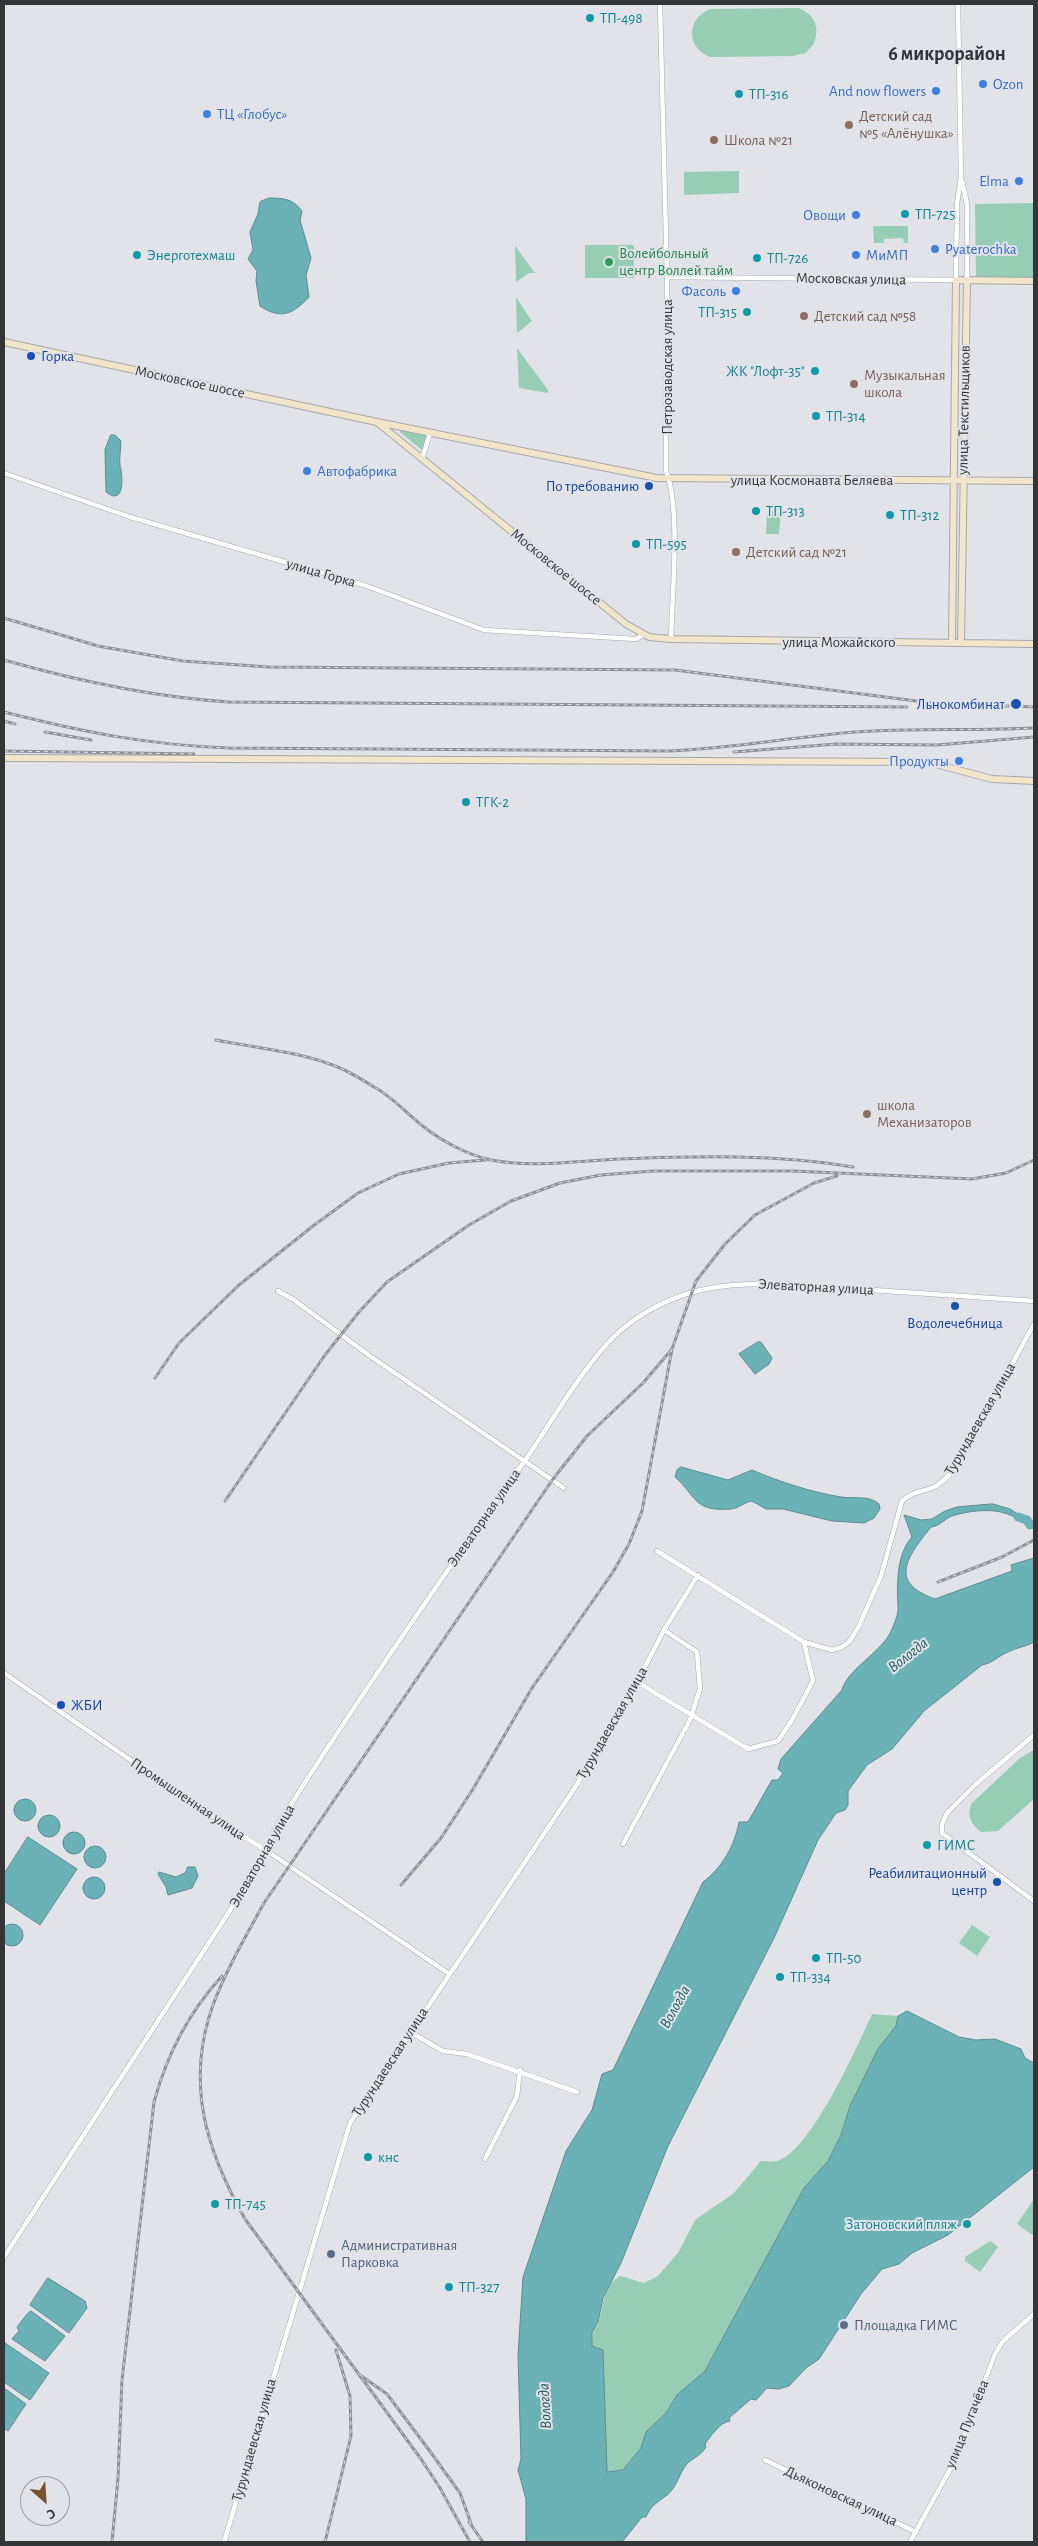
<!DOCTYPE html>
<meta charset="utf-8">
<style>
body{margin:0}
#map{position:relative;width:1038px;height:2546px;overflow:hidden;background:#e1e3e9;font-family:"Alegreya Sans",sans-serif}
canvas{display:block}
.frame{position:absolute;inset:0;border:5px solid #343537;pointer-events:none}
.north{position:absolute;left:20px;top:2476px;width:50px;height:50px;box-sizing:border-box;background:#e1e3e9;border:1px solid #9c9da2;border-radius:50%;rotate:154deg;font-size:14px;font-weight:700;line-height:20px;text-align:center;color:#343537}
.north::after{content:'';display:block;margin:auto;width:18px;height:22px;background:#77542d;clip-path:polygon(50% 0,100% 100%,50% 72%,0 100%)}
</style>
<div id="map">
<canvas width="1038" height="2546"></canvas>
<div class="frame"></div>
<div class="north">С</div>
</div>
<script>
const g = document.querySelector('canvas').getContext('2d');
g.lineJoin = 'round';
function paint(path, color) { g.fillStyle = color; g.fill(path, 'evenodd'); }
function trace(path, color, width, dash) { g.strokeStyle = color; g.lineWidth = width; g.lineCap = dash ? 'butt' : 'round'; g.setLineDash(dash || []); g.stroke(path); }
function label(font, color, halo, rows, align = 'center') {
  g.font = font + ' "Alegreya Sans",sans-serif'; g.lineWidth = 4; g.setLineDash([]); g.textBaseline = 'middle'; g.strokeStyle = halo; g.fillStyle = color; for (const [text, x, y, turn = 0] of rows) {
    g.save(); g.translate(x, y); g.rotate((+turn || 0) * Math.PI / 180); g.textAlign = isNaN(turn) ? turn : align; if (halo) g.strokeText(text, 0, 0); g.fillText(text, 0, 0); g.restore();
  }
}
const green = new Path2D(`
 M 798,8 C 815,14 821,29 813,45 L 805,53 L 793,56 L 710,57 C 686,48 686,19 710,9 Z
 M 739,171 L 739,193 L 684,195 L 684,172 Z
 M 1034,203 L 1034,279 L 976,280 L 975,204 Z
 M 873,226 L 908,226 L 908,243 L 904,243 L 903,238 L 884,239 L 884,243 L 874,243 Z
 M 585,245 L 634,245 L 634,278 L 585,278 Z
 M 515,246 L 535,273 L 529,273 L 516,282 Z
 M 516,297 L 532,321 L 517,333 Z
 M 517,348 L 548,390 L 548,393 L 519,388 Z
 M 400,430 L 427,436 L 423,451 L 400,432 Z
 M 767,511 L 781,511 L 779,534 L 766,534 Z
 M 1034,1750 L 1034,1799 L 998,1831 L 981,1832 C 971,1824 967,1817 971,1804 L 1020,1758 Z
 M 972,1925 L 990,1937 L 977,1956 L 959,1943 Z
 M 872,2014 L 898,2016 L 896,2026 L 878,2049 L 850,2106 L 841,2135 L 828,2161 L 804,2188 L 705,2371 L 677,2395 L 666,2413 L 646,2432 L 641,2448 L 623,2470 L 607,2472 L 603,2350 L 592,2346 C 591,2333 595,2332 599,2321 C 604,2304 603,2286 620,2276 L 644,2283 L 658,2276 L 678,2253 L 695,2220 L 734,2193 L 761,2161 C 766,2161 772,2162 777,2161 C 810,2153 858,2045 872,2014 Z
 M 1034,2199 L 1034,2236 L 1017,2224 Z
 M 990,2241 L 998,2247 L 980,2272 L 965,2261 L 965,2257 Z`);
const water = new Path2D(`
 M 269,198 C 284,198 293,199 302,211 L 300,220 L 311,258 L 306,275 L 309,297 C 293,314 281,320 260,306 L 256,281 L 257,271 L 248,259 L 253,250 L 250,232 L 258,214 L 260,202 Z
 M 111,435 L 115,435 L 121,441 C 121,448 119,459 120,466 C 123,475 125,507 106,492 L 105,450 Z
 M 758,1342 L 761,1342 L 772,1358 L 769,1364 L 755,1374 L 739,1354 Z
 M 681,1467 L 728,1480 L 752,1470 C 780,1482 811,1492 841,1497 C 854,1499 869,1495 879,1504 L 880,1509 L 874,1518 L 864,1523 L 832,1521 L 783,1509 L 766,1509 L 752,1501 C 744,1502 738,1509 730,1509 C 693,1512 696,1495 675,1477 L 677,1470 Z
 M 993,1504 L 1010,1509 L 1027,1520 C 1017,1519 1010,1514 1001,1512 C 987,1509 969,1511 955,1515 C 946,1517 939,1527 931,1527 C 908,1556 887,1582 935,1599 L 1012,1571 L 1011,1565 L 1034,1558 L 1034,1642 C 1026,1647 1017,1647 1008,1652 C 998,1656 993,1663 982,1665 L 924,1711 L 892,1749 L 867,1765 L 848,1791 L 848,1805 L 845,1810 L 836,1813 L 818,1840 L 774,1938 L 668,2146 L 621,2263 L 603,2298 L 598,2322 L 592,2333 L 592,2346 L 603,2350 L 607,2472 L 623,2470 L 641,2448 L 646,2432 L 666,2413 L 677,2395 L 705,2371 L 804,2188 L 828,2161 L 841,2135 L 850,2106 L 878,2049 L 896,2026 L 898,2016 L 907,2011 L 959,2037 L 976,2040 L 995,2039 L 1021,2049 L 1025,2058 L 1034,2063 L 1034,2167 L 948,2235 L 912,2253 L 899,2264 L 882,2269 L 861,2294 L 819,2359 L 806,2368 L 789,2386 L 779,2389 L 767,2388 L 756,2400 L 751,2399 L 729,2418 L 730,2421 C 720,2422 711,2436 705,2444 L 706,2447 C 701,2456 693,2457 686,2465 C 679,2474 677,2487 667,2495 C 658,2502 651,2505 646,2517 L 642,2517 L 622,2542 L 526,2542 L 526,2499 L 518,2470 L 521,2459 L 518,2355 L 523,2277 L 566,2151 L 592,2110 L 602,2074 L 613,2070 L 703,1882 C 722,1868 735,1845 739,1822 L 748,1822 L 772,1780 L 778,1780 L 783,1773 L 778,1769 L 781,1759 L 842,1690 C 847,1669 884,1651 892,1629 C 894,1624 899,1613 898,1607 C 897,1585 896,1555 912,1537 L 904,1515 L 921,1520 L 932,1519 L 945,1511 L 957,1507 Z
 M14 1810a11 11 0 1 1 22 0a11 11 0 1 1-22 0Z
 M38 1826a11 11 0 1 1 22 0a11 11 0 1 1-22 0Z
 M63 1843a11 11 0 1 1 22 0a11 11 0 1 1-22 0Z
 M 28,1837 L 77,1869 L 40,1925 L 4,1901 L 4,1874 Z
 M84 1857a11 11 0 1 1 22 0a11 11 0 1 1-22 0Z
 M 188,1867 L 195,1867 L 198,1876 L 192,1888 L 168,1895 L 166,1887 L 158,1874 L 159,1872 L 176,1877 L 185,1873 Z
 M83 1888a11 11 0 1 1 22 0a11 11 0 1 1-22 0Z
 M1 1935a11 11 0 1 1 22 0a11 11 0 1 1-22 0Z
 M 48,2278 L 85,2301 L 87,2308 L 69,2333 L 30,2305 Z
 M 31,2311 L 65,2336 L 45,2361 L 12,2339 L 19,2331 L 17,2327 L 27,2314 Z
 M 5,2343 L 49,2373 L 30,2400 L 4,2382 Z
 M 4,2388 L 26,2404 L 8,2431 L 4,2428 Z`);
const river = new Path2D(`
 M 1018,1517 L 1027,1520 L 1030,1525 L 1034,1524`);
const street = new Path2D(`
 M 660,4 L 667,277 L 666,471 C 681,509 672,596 671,639
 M 962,181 L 967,204 L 967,280
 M 667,277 L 956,280 L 957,204 L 961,177 L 958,4
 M 422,459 L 430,433
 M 4,473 L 130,517 L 364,585 L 484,630 L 636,639 L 643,635
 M 278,1291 L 294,1300 L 370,1356 L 564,1488
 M 657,1551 L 804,1642 L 832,1650 L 842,1647 L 849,1642 L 859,1626 L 881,1576 L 902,1501 C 912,1492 921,1492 934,1487 C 943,1483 949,1475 955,1468 L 1034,1324
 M 4,1673 L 228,1827 L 264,1849 L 448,1973
 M 637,1682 L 748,1749 L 778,1741 L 792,1720 L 813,1681 L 804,1642
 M 1034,1735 L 976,1784 L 947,1813 L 942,1824 L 942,1833 L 1034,1901
 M 623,1844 L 690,1720 L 700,1689 L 697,1652 L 664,1630
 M 410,2032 L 443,2051 L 467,2054 L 577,2092
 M 485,2159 L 517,2096 L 520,2070
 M 4,2257 L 229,1912 C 238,1897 249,1882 257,1867 C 265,1851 271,1835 281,1820 C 359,1697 442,1577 526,1459 C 554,1419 589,1355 626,1326 C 675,1288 724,1282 784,1284 L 1034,1301
 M 765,2460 L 916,2532
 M 224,2542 L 350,2123 L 576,1786 L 637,1682 L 664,1630 L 698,1575
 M 910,2542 L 953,2464 L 995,2354 L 1003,2341 L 1034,2314`);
const secondary = new Path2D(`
 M 4,342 L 377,422 L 657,478 L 1034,481
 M 378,423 L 626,624 L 649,637 L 671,639 L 1034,644
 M 952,642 L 956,280 L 1034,281
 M 961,643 L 967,280
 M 4,758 L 928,762 L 992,779 L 1034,781`);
const rail = new Path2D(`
 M 4,618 L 98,646 L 183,661 L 269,667 L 675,670 L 932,703 L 1034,707
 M 4,660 C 78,681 151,697 229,702 L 907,707
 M 4,712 C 83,732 147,745 229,748 L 670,751 C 732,748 793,737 855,732 C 915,728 975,731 1034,728
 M 4,721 L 15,724
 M 45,732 L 91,740
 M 4,751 L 194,754
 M 734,752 L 836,744 L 937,745 L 1034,737
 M 216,1040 C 252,1047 292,1051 327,1063 C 343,1068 360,1078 374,1087 C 393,1097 407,1114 424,1127 C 443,1142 468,1155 491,1160 C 532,1168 578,1161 620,1159 C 697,1156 776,1154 853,1167
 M 155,1378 L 179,1343 L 239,1285 L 313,1226 L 358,1193 L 399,1174 L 449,1163 L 486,1160
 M 225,1501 L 325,1355 L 359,1312 L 387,1282 L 469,1225 L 511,1201 L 560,1183 L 601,1175 L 653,1171 L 793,1171 L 972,1179 L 1006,1173 L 1034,1160
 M 938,1582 L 1002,1557 L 1034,1540
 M 401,1885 L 441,1838 L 473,1789 L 532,1688 L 613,1572 L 629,1544 L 642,1511 L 672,1349 L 696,1281 L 725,1244 L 755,1215 L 814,1183 L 837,1176
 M 360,2375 L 387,2394 L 429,2450 L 460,2493 L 472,2526
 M 469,2522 L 483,2542
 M 112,2542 L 118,2478 L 122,2380 L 154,2102 C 167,2054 188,2013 222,1976
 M 325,2542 L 351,2436 L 350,2396 L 336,2350
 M 470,2542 L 440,2488 L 421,2459 L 245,2219 C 206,2150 185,2083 213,2005 C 226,1970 246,1936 264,1903 L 553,1479 L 587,1436 L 643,1383 L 672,1349`);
const markers = [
 [590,18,5,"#0f9aa8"],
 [983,84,5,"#3f7fe0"],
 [936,91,5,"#3f7fe0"],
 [739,94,5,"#0f9aa8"],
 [207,114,5,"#3f7fe0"],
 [849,125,5,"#8d6e63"],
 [714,140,5,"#8d6e63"],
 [1019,181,5,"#3f7fe0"],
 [905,214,5,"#0f9aa8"],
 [856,215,5,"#3f7fe0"],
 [935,249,5,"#3f7fe0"],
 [137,255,5,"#0f9aa8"],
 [856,255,5,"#3f7fe0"],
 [757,258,5,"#0f9aa8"],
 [609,262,5,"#2e9e5b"],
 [736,291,5,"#3f7fe0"],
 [747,312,5,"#0f9aa8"],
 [804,316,5,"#8d6e63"],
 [31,356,5,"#1a4fb4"],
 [815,371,5,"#0f9aa8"],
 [854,384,5,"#8d6e63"],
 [816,416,5,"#0f9aa8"],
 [307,471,5,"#3f7fe0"],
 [649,486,5,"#1a4fb4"],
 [756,511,5,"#0f9aa8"],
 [890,515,5,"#0f9aa8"],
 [636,544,5,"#0f9aa8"],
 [736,552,5,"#8d6e63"],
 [1016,704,6,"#1a4fb4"],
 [959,761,5,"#3f7fe0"],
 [466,802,5,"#0f9aa8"],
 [867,1114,5,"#8d6e63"],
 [955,1306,5,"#1a4fb4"],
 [61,1705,5,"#1a4fb4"],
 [927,1845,5,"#0f9aa8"],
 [997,1882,5,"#1a4fb4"],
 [816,1958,5,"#0f9aa8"],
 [780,1977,5,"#0f9aa8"],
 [368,2157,5,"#0f9aa8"],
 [215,2204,5,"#0f9aa8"],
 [967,2224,5,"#0f9aa8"],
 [331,2254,5,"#5c6f8a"],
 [449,2287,5,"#0f9aa8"],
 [844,2325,5,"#5c6f8a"]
];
const cultureNames = [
 ["ТП-498",600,18],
 ["ТП-316",749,94],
 ["ТП-725",915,214],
 ["Энерготехмаш",147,255],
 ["ТП-726",767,258],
 ["ТП-315",737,312,"right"],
 ["ЖК \"Лофт-35\"",805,371,"right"],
 ["ТП-314",826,416],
 ["ТП-313",766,511],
 ["ТП-312",900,515],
 ["ТП-595",646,544],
 ["ТГК-2",476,802],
 ["ГИМС",937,1845],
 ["ТП-50",826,1958],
 ["ТП-334",790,1977],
 ["кнс",378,2157],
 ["ТП-745",225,2204],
 ["Затоновский пляж",957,2224,"right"],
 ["ТП-327",459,2287]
];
const shopNames = [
 ["Ozon",993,84],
 ["And now flowers",926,91,"right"],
 ["ТЦ «Глобус»",217,114],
 ["Elma",1009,181,"right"],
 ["Овощи",846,215,"right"],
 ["Pyaterochka",945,249],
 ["МиМП",866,255],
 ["Фасоль",726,291,"right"],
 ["Автофабрика",317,471],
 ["Продукты",949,761,"right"]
];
const educationNames = [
 ["Детский сад",859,116],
 ["№5 «Алёнушка»",859,133],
 ["Школа №21",724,140],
 ["Детский сад №58",814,316],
 ["Музыкальная",864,375],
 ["школа",864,392],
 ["Детский сад №21",746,552],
 ["школа",877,1105],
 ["Механизаторов",877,1122]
];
const leisureNames = [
 ["Волейбольный",619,253],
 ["центр Воллей тайм",619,270]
];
const streetNames = [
 ["Московская улица",851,279,1],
 ["Петрозаводская улица",667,367,-90],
 ["Московское шоссе",190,382,12],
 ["улица Текстильщиков",964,410,-89],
 ["улица Космонавта Беляева",812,480],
 ["Московское шоссе",556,567,39],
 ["улица Горка",321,573,16],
 ["улица Можайского",839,642],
 ["Элеваторная улица",816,1287,3],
 ["Турундаевская улица",980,1419,-60],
 ["Элеваторная улица",484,1518,-55],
 ["Турундаевская улица",612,1723,-60],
 ["Промышленная улица",188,1799,34],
 ["Элеваторная улица",262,1856,-60],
 ["Турундаевская улица",390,2062,-57],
 ["улица Пугачёва",967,2424,-68],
 ["Турундаевская улица",254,2440,-74],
 ["Дьяконовская улица",841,2496,25]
];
const transitNames = [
 ["Горка",41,356,"left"],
 ["По требованию",639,486],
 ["Льнокомбинат",1005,704],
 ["Водолечебница",955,1323,"center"],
 ["ЖБИ",71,1705,"left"],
 ["Реабилитационный",987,1873],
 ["центр",987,1890]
];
const serviceNames = [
 ["Административная",341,2245],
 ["Парковка",341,2262],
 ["Площадка ГИМС",854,2325]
];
const waterNames = [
 ["Вологда",908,1655,-38],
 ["Вологда",675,2007,-61],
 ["Вологда",545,2406,-93]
];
const districtNames = [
 ["6 микрорайон",947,54]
];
paint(green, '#96cdb4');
paint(water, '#6ab2b6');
trace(water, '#5a8c90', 1);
trace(river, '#6ab2b6', 9);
trace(street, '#a6a7ad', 5.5);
trace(secondary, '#a6a7ad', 8);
trace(street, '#fff', 4.5);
trace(secondary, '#f1e6ca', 6);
trace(rail, '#8f9195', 3);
trace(rail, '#e1e3e9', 1, [4]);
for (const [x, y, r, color] of markers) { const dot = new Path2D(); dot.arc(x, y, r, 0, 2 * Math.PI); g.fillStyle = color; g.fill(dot); trace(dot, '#e1e3e9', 2); }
label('15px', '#0d838f', '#e1e3e9', cultureNames, 'left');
label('15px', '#366cbe', '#e1e3e9', shopNames, 'left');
label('15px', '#785e54', '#e1e3e9', educationNames, 'left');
label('15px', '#27864d', '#e1e3e9', leisureNames, 'left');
label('15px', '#343537', '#e1e3e9', streetNames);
label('15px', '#164399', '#e1e3e9', transitNames, 'right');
label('15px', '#4e5e75', '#e1e3e9', serviceNames, 'left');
label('italic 16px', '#205c60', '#e1e3e9', waterNames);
label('bold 20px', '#343537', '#e1e3e9', districtNames);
</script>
